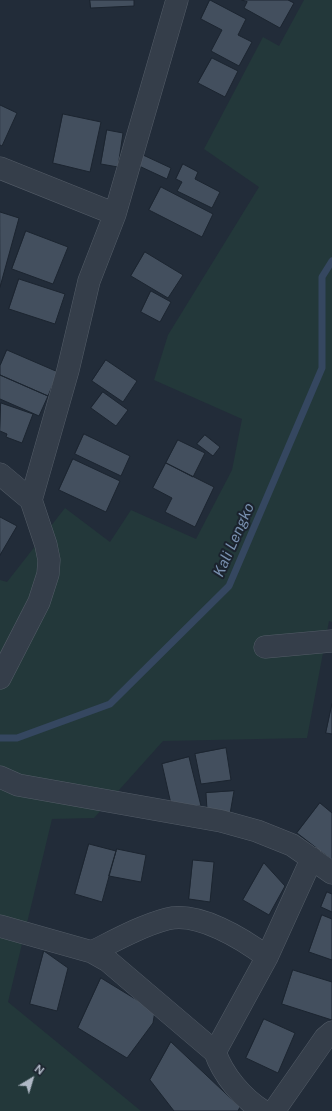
<!DOCTYPE html>
<style>
body{margin:0}
#map{position:relative;width:332px;height:1111px;overflow:hidden;background:#222c39;font-family:"Public Sans",sans-serif}
canvas{display:block}
.north{position:absolute;left:12px;top:1059px;width:40px;height:40px;-webkit-text-stroke:3px #1b232e;paint-order:stroke;rotate:38deg;font-size:11px;font-weight:700;line-height:16px;text-align:center;color:#b0b9c6}
.north::after{content:'';display:block;margin:auto;width:14px;height:18px;background:#b0b9c6;clip-path:polygon(50% 0,100% 100%,50% 72%,0 100%)}
</style>
<div id="map">
<canvas width="332" height="1111"></canvas>
<div class="north">N</div>
</div>
<script>
const g = document.querySelector('canvas').getContext('2d');
g.lineJoin = 'round';
function paint(path, color) { g.fillStyle = color; g.fill(path, 'evenodd'); }
function trace(path, color, width, dash) { g.strokeStyle = color; g.lineWidth = width; g.lineCap = dash ? 'butt' : 'round'; g.setLineDash(dash || []); g.stroke(path); }
function label(font, color, halo, rows, align = 'center') {
  g.font = font + ' "Public Sans",sans-serif'; g.lineWidth = 4; g.setLineDash([]); g.textBaseline = 'middle'; g.strokeStyle = halo; g.fillStyle = color; for (const [text, x, y, turn = 0] of rows) {
    g.save(); g.translate(x, y); g.rotate((+turn || 0) * Math.PI / 180); g.textAlign = isNaN(turn) ? turn : align; if (halo) g.strokeText(text, 0, 0); g.fillText(text, 0, 0); g.restore();
  }
}
const green = new Path2D(`
 M 304,0 L 332,0 L 332,622 L 329,621 L 307,738 L 163,741 L 94,818 L 52,819 L 8,1002 L 141,1111 L 0,1111 L 0,580 L 7,582 L 65,508 L 110,542 L 131,510 L 196,539 L 232,470 L 242,419 L 154,380 L 168,335 L 259,187 L 204,149 L 263,37 L 279,46 Z`);
const stream = new Path2D(`
 M 0,738 L 17,738 L 110,704 L 229,586 L 322,368 L 322,277 L 332,261`);
const building = new Path2D(`
 M 90,0 L 134,0 L 134,6 L 91,8 Z
 M 210,0 L 246,19 L 238,35 L 252,42 L 239,66 L 211,51 L 222,30 L 201,19 Z
 M 242,0 L 288,0 L 294,3 L 280,28 L 244,8 L 247,2 Z
 M 212,58 L 238,71 L 225,97 L 198,83 Z
 M 0,105 L 17,113 L 2,146 L 0,145 Z
 M 63,114 L 101,122 L 90,172 L 53,163 Z
 M 107,130 L 123,133 L 118,167 L 101,164 Z
 M 143,155 L 171,168 L 167,179 L 139,166 Z
 M 183,164 L 198,172 L 195,179 L 220,192 L 212,208 L 177,191 L 182,182 L 176,179 Z
 M 161,187 L 213,214 L 202,237 L 149,210 Z
 M 0,212 L 19,218 L 0,287 Z
 M 26,231 L 68,247 L 53,284 L 12,269 Z
 M 145,252 L 183,275 L 168,298 L 131,276 Z
 M 19,279 L 65,294 L 55,324 L 9,309 Z
 M 151,291 L 171,302 L 160,322 L 141,312 Z
 M 7,350 L 58,372 L 48,396 L 0,375 L 0,366 Z
 M 106,360 L 137,381 L 123,402 L 92,381 Z
 M 0,375 L 48,396 L 39,416 L 0,399 Z
 M 103,392 L 128,410 L 116,426 L 91,408 Z
 M 1,403 L 33,414 L 22,443 L 6,437 L 7,434 L 0,431 Z
 M 84,434 L 130,456 L 121,476 L 75,454 Z
 M 205,435 L 220,447 L 213,456 L 197,444 Z
 M 178,440 L 205,453 L 193,477 L 166,463 Z
 M 73,459 L 120,481 L 106,512 L 59,490 Z
 M 166,463 L 214,487 L 195,527 L 165,512 L 172,498 L 153,488 Z
 M 0,517 L 17,526 L 0,555 Z
 M 332,704 L 332,734 L 326,733 Z
 M 226,748 L 231,780 L 201,784 L 195,754 Z
 M 189,757 L 201,806 L 171,804 L 162,764 Z
 M 234,791 L 230,814 L 207,810 L 206,793 Z
 M 320,803 L 332,813 L 332,860 L 297,833 Z
 M 89,844 L 116,851 L 102,902 L 75,894 Z
 M 117,849 L 146,855 L 141,882 L 109,876 Z
 M 193,860 L 214,862 L 210,902 L 189,899 Z
 M 264,863 L 285,886 L 269,915 L 243,900 Z
 M 327,892 L 332,894 L 332,912 L 321,907 Z
 M 322,915 L 332,919 L 332,960 L 309,952 Z
 M 44,951 L 68,968 L 57,1011 L 30,1004 Z
 M 293,970 L 332,982 L 332,1020 L 282,1004 Z
 M 101,978 L 155,1011 L 153,1023 L 127,1058 L 78,1028 Z
 M 264,1019 L 295,1033 L 278,1073 L 246,1058 Z
 M 171,1042 L 240,1107 L 238,1111 L 174,1111 L 150,1080 Z`);
const minor = new Path2D(`
 M 0,168 L 115,214 L 89,281 L 68,370 L 31,500 L 46,545 L 49,560 L 48,574 L 39,602 L 0,678
 M 115,214 L 177,0
 M 0,474 L 31,500
 M 265,647 L 332,641
 M 0,777 L 18,785 L 221,821 L 257,831 L 292,845 L 332,873
 M 0,926 L 92,952 L 108,961 L 215,1052 C 223,1075 242,1098 263,1111
 M 92,952 C 116,940 141,926 167,919 C 198,911 243,939 267,957
 M 215,1052 L 267,957 L 312,858
 M 274,1111 L 325,1038 L 332,1032`);
const waterNames = [
 ["Kali Lengko",234,540,-66]
];
paint(green, '#23383a');
trace(stream, '#354760', 7);
paint(building, '#434f5e');
trace(building, '#1c2530', 1);
trace(minor, '#535c67', 23);
trace(minor, '#353e4a', 22);
label('italic 15px', '#788fae', '#1b232e', waterNames);
</script>
